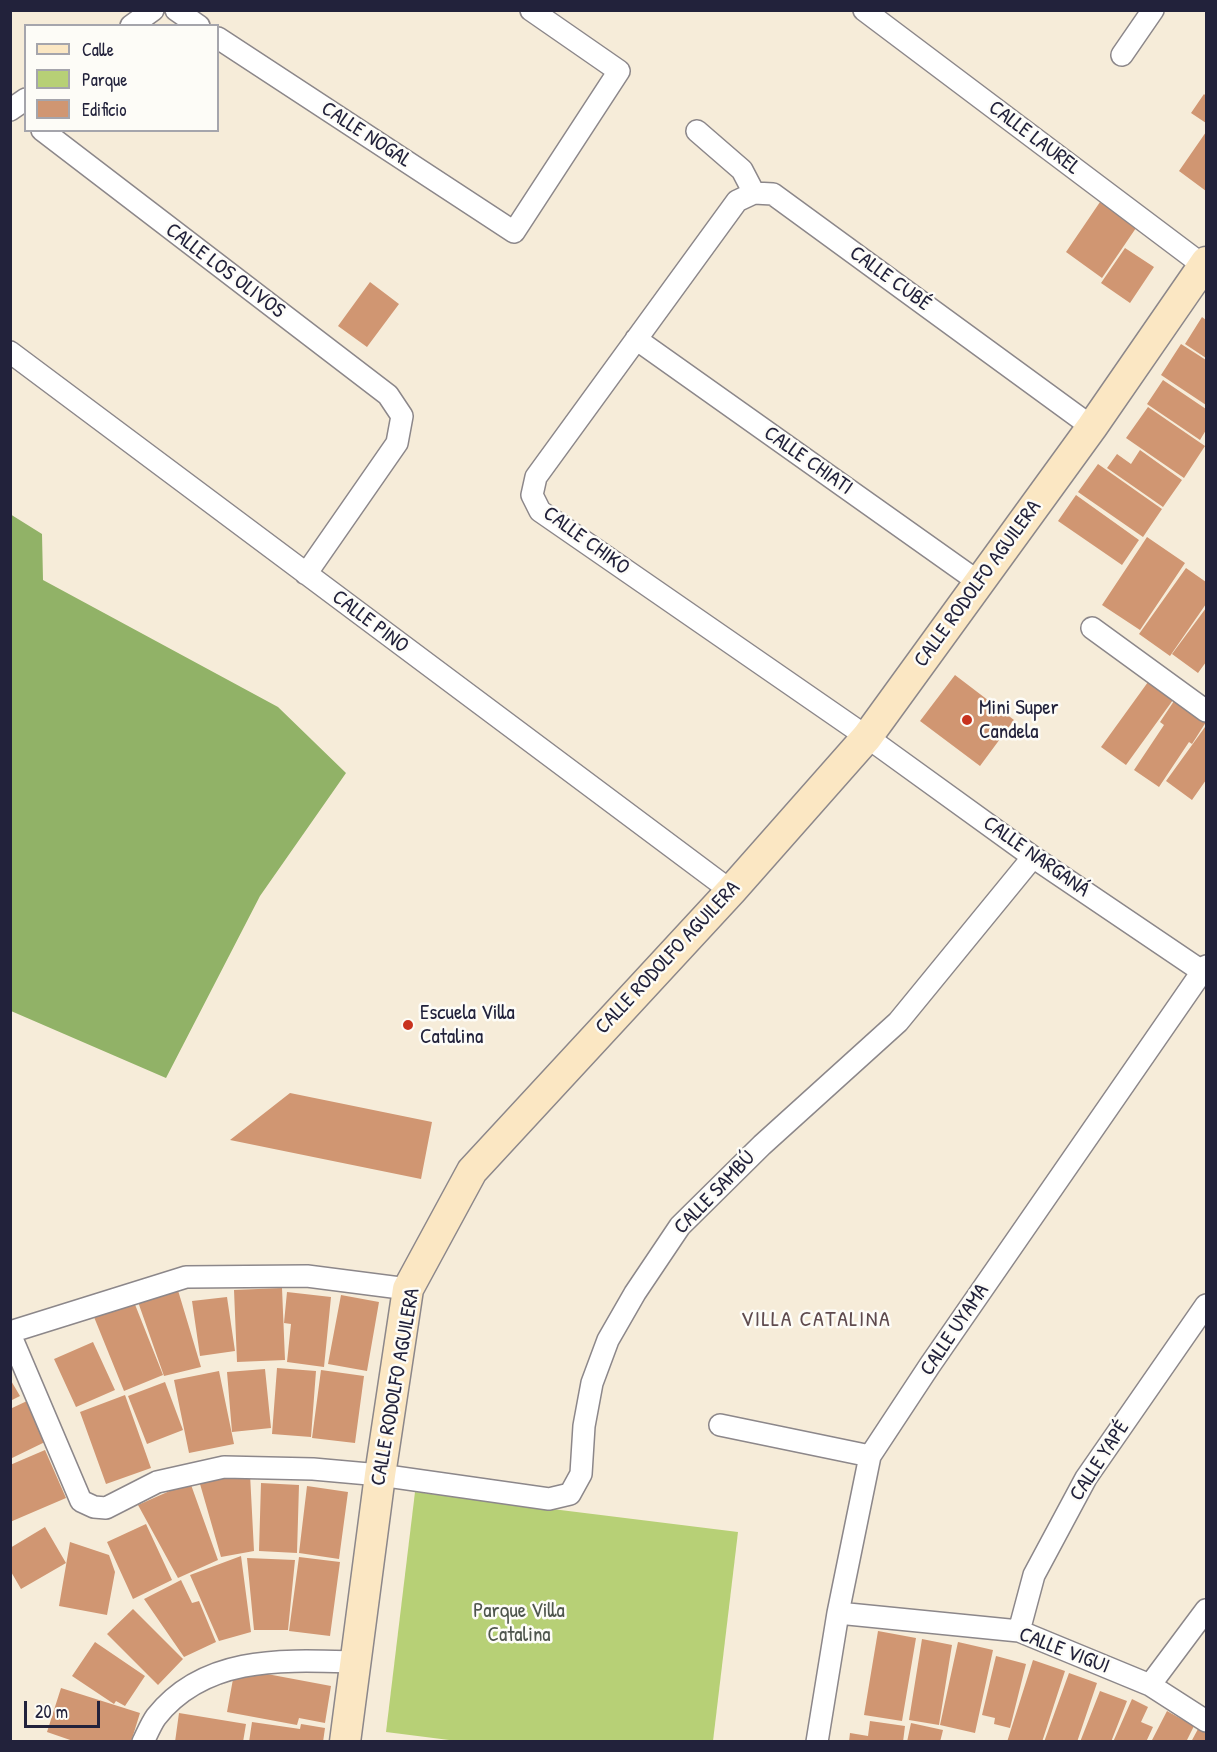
<!DOCTYPE html>
<meta charset="utf-8">
<style>
body{margin:0}
#map{position:relative;width:1217px;height:1752px;overflow:hidden;background:#f6ecd9;font-family:"Patrick Hand",sans-serif}
canvas{display:block}
.frame{position:absolute;inset:0;border:12px solid #22223b;pointer-events:none}
.legend{position:absolute;left:24px;top:24px;width:195px;height:108px;box-sizing:border-box;background:#fdfcf7;border:2px solid #a5a5ac;margin:0;padding:8px 10px;list-style:none;font-size:18px;color:#22223b}
.legend li{display:flex;align-items:center;gap:12px;height:30px}
.legend b{width:30px;border:2px solid #a5a5ac}
.scale{position:absolute;left:24px;top:1701px;width:76px;height:27px;box-sizing:border-box;border:3px solid #22223b;border-top:0;padding-left:8px;font-size:18px;line-height:21px;white-space:nowrap;color:#22223b;-webkit-text-stroke:4px #fdfcf7;paint-order:stroke}
</style>
<div id="map">
<canvas width="1217" height="1752"></canvas>
<div class="frame"></div>
<ul class="legend">
<li><b style="height:8px;background:#fbe7c3"></b>Calle</li>
<li><b style="height:16px;background:#b7d076"></b>Parque</li>
<li><b style="height:16px;background:#d09672"></b>Edificio</li>
</ul>
<div class="scale">20 m</div>
</div>
<script>
const g = document.querySelector('canvas').getContext('2d');
g.lineJoin = 'round';
function paint(path, color) { g.fillStyle = color; g.fill(path, 'evenodd'); }
function trace(path, color, width, dash) { g.strokeStyle = color; g.lineWidth = width; g.lineCap = dash ? 'butt' : 'round'; g.setLineDash(dash || []); g.stroke(path); }
function label(font, color, halo, rows, align = 'center') {
  g.font = font + ' "Patrick Hand",sans-serif'; g.lineWidth = 5; g.setLineDash([]); g.textBaseline = 'middle'; g.strokeStyle = halo; g.fillStyle = color; for (const [text, x, y, turn = 0] of rows) {
    g.save(); g.translate(x, y); g.rotate((+turn || 0) * Math.PI / 180); g.textAlign = isNaN(turn) ? turn : align; if (halo) g.strokeText(text, 0, 0); g.fillText(text, 0, 0); g.restore();
  }
}
const green = new Path2D(`
 M 415,1492 L 738,1532 L 713,1741 L 465,1742 L 386,1732 Z`);
const forest = new Path2D(`
 M 10,514 L 42,534 L 43,580 L 278,707 L 346,773 L 260,896 L 166,1078 L 11,1011 Z`);
const building = new Path2D(`
 M 1204,94 L 1206,96 L 1206,123 L 1191,113 Z
 M 1206,132 L 1206,191 L 1179,171 Z
 M 1100,202 L 1136,228 L 1102,278 L 1066,252 Z
 M 1125,248 L 1154,267 L 1130,303 L 1101,283 Z
 M 370,282 L 399,304 L 367,347 L 338,326 Z
 M 1202,317 L 1206,320 L 1206,358 L 1185,344 Z
 M 1181,344 L 1206,360 L 1206,405 L 1161,375 Z
 M 1163,380 L 1206,409 L 1206,430 L 1200,440 L 1147,404 Z
 M 1148,407 L 1205,446 L 1184,478 L 1126,438 Z
 M 1140,450 L 1182,480 L 1163,507 L 1107,468 L 1117,454 L 1131,464 Z
 M 1098,464 L 1162,509 L 1143,537 L 1078,492 Z
 M 1076,495 L 1139,540 L 1122,565 L 1058,521 Z
 M 1147,537 L 1185,563 L 1140,630 L 1102,605 Z
 M 1186,568 L 1206,582 L 1206,604 L 1170,656 L 1139,634 Z
 M 1206,608 L 1206,662 L 1198,673 L 1172,654 Z
 M 955,675 L 1014,720 L 980,766 L 920,721 Z
 M 1148,682 L 1173,700 L 1126,765 L 1101,747 Z
 M 1174,701 L 1206,722 L 1192,744 L 1189,742 L 1159,787 L 1134,770 L 1164,725 L 1160,722 Z
 M 1205,727 L 1206,728 L 1206,780 L 1192,800 L 1166,781 Z
 M 290,1093 L 432,1122 L 421,1179 L 230,1140 Z
 M 177,1287 L 201,1367 L 164,1376 L 137,1299 Z
 M 282,1288 L 285,1360 L 237,1362 L 234,1290 Z
 M 287,1292 L 331,1297 L 324,1367 L 287,1362 L 291,1324 L 284,1323 Z
 M 341,1295 L 379,1302 L 367,1371 L 328,1364 Z
 M 227,1297 L 235,1351 L 200,1356 L 192,1301 Z
 M 134,1302 L 163,1375 L 124,1391 L 94,1317 Z
 M 93,1342 L 115,1390 L 76,1407 L 54,1359 Z
 M 277,1368 L 316,1371 L 311,1437 L 272,1434 Z
 M 265,1369 L 271,1428 L 232,1432 L 227,1372 Z
 M 321,1370 L 364,1376 L 355,1443 L 312,1438 Z
 M 219,1371 L 234,1444 L 189,1453 L 174,1380 Z
 M 10,1379 L 20,1396 L 10,1401 Z
 M 165,1382 L 183,1430 L 147,1444 L 128,1396 Z
 M 125,1395 L 151,1468 L 106,1484 L 80,1412 Z
 M 27,1401 L 47,1441 L 10,1459 L 10,1409 Z
 M 45,1450 L 66,1498 L 10,1522 L 10,1465 Z
 M 250,1474 L 254,1551 L 221,1557 L 198,1477 Z
 M 190,1482 L 218,1560 L 178,1578 L 138,1505 Z
 M 261,1483 L 299,1485 L 297,1553 L 259,1551 Z
 M 307,1486 L 348,1492 L 339,1559 L 299,1553 Z
 M 146,1524 L 172,1580 L 133,1599 L 107,1542 Z
 M 45,1527 L 66,1563 L 21,1589 L 10,1570 L 10,1548 Z
 M 70,1542 L 109,1555 L 115,1572 L 107,1615 L 59,1606 Z
 M 241,1556 L 251,1632 L 219,1641 L 190,1575 Z
 M 299,1557 L 340,1562 L 330,1636 L 289,1631 Z
 M 247,1558 L 295,1560 L 288,1630 L 254,1630 Z
 M 181,1580 L 192,1603 L 199,1601 L 216,1642 L 184,1657 L 144,1599 Z
 M 133,1609 L 183,1659 L 158,1685 L 107,1634 Z
 M 878,1631 L 916,1638 L 902,1721 L 864,1715 Z
 M 922,1639 L 952,1645 L 939,1725 L 909,1720 Z
 M 95,1642 L 145,1676 L 125,1706 L 116,1701 L 114,1704 L 72,1676 Z
 M 958,1642 L 993,1650 L 975,1733 L 940,1725 Z
 M 996,1656 L 1026,1664 L 1010,1728 L 994,1724 L 995,1718 L 982,1715 Z
 M 1033,1660 L 1065,1671 L 1042,1742 L 1007,1742 Z
 M 235,1668 L 331,1686 L 325,1723 L 299,1718 L 297,1725 L 227,1712 Z
 M 1069,1673 L 1097,1683 L 1077,1742 L 1044,1742 Z
 M 61,1688 L 140,1713 L 131,1742 L 76,1742 L 47,1732 Z
 M 1100,1691 L 1127,1701 L 1111,1742 L 1080,1742 Z
 M 1132,1699 L 1148,1707 L 1141,1722 L 1153,1727 L 1146,1742 L 1113,1742 Z
 M 1167,1711 L 1194,1726 L 1186,1742 L 1151,1742 Z
 M 179,1713 L 246,1724 L 243,1742 L 175,1742 Z
 M 870,1721 L 905,1726 L 903,1742 L 849,1742 L 850,1733 L 868,1736 Z
 M 252,1722 L 300,1729 L 301,1724 L 325,1728 L 323,1742 L 249,1742 Z
 M 911,1723 L 943,1730 L 940,1742 L 907,1742 Z
 M 1198,1729 L 1206,1733 L 1206,1742 L 1191,1742 Z`);
const street = new Path2D(`
 M 176,10 L 199,26
 M 864,10 L 1204,266
 M 131,26 L 153,10
 M 218,38 L 514,232 L 619,71 L 531,10
 M 1122,55 L 1153,10
 M 10,110 L 26,99
 M 42,130 L 388,395 L 402,416 L 397,443 L 306,574
 M 697,131 L 742,170 L 754,193
 M 636,339 L 980,583
 M 10,352 L 731,891
 M 1092,427 L 773,194 L 754,193 L 737,201 L 536,477 L 532,495 L 540,511 L 867,737 L 1033,857 L 1206,974
 M 1092,628 L 1206,711
 M 10,1332 L 186,1277 L 307,1276 L 408,1289
 M 10,1334 L 81,1501 L 94,1507 L 106,1508 L 157,1482 L 224,1467 L 313,1469 L 380,1475 L 549,1499 L 570,1494 L 581,1474 L 584,1426 L 592,1383 L 608,1340 L 635,1293 L 680,1226 L 762,1145 L 898,1022 L 1033,857
 M 720,1425 L 870,1456
 M 838,1613 L 1019,1631 L 1150,1685 L 1206,1721
 M 1019,1631 L 1034,1575 L 1086,1478 L 1206,1305
 M 1150,1685 L 1206,1610
 M 143,1742 C 147,1734 151,1724 156,1717 C 205,1655 284,1660 355,1662
 M 817,1742 L 838,1613 L 870,1456 L 930,1365 L 1206,966`);
const secondary = new Path2D(`
 M 345,1742 L 380,1475 L 408,1289 L 472,1171 L 731,891 L 867,737 L 1092,427 L 1206,262`);
const markers = [
 [967,720,6,"#c8321e"],
 [408,1025,6,"#c8321e"]
];
const streetNames = [
 ["CALLE NOGAL",366,135,33],
 ["CALLE LAUREL",1034,138,37],
 ["CALLE LOS OLIVOS",225,271,37],
 ["CALLE CUBÉ",890,279,36],
 ["CALLE CHIATI",808,461,35],
 ["CALLE CHIKO",586,541,36],
 ["CALLE RODOLFO AGUILERA",978,584,-54],
 ["CALLE PINO",370,622,37],
 ["CALLE NARGANÁ",1036,857,35],
 ["CALLE RODOLFO AGUILERA",668,958,-47],
 ["CALLE SAMBÚ",715,1193,-46],
 ["CALLE UYAMA",955,1330,-56],
 ["CALLE RODOLFO AGUILERA",396,1387,-80],
 ["CALLE YAPÉ",1100,1461,-57],
 ["CALLE VIGUI",1064,1651,21]
];
const poiNames = [
 ["Mini Super",979,708],
 ["Candela",979,732],
 ["Escuela Villa",420,1013],
 ["Catalina",420,1037]
];
const parkNames = [
 ["Parque Villa",519,1611],
 ["Catalina",519,1635]
];
const neighbourhoodNames = [
 ["VILLA CATALINA",816,1320]
];
paint(green, '#b7d076');
paint(forest, '#91b267');
paint(building, '#d09672');
trace(street, '#8c878a', 24);
trace(secondary, '#8c878a', 33);
trace(street, '#fff', 21);
trace(secondary, '#fbe7c3', 30);
for (const [x, y, r, color] of markers) { const dot = new Path2D(); dot.arc(x, y, r, 0, 2 * Math.PI); g.fillStyle = color; g.fill(dot); trace(dot, '#fdfcf7', 2); }
label('21px', '#22223b', '#fdfcf7', streetNames);
label('21px', '#22223b', '#fdfcf7', poiNames, 'left');
label('21px', '#4f564d', '#fdfcf7', parkNames);
g.letterSpacing = '1.5px';
label('22px', '#5f4b4e', '#fdfcf7', neighbourhoodNames);
g.letterSpacing = '0px';
</script>
